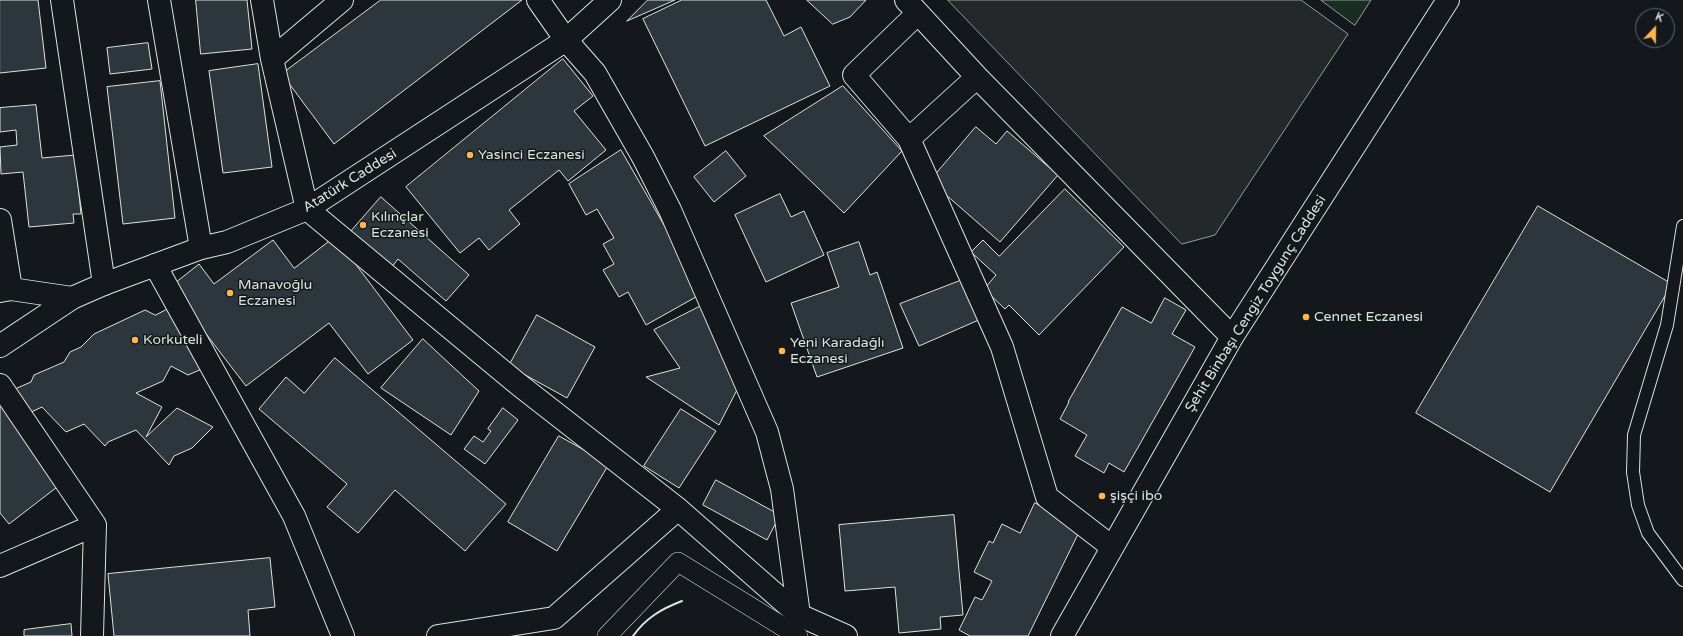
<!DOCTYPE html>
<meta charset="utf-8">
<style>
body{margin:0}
#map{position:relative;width:1683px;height:636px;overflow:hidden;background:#14181c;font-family:"Varela Round",sans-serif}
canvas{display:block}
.north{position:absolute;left:1635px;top:8px;width:40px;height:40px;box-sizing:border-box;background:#14181c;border:1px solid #626a69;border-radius:50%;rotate:22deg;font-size:11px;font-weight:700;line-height:16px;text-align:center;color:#d8e6dc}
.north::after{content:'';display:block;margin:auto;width:14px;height:18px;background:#ffb74d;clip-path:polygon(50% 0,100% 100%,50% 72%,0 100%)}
</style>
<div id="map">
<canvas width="1683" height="636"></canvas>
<div class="north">K</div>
</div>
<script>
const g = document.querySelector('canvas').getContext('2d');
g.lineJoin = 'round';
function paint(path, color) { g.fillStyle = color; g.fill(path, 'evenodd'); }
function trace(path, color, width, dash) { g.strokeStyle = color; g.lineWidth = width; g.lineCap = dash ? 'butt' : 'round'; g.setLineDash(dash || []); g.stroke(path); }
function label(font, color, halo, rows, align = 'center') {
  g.font = font + ' "Varela Round",sans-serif'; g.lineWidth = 3; g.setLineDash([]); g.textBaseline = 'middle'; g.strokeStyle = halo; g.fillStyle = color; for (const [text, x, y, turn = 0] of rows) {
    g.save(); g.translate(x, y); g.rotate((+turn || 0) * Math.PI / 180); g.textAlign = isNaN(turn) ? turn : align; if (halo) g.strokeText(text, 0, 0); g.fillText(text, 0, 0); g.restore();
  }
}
const green = new Path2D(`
 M 1321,0 L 1371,0 L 1355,25 Z`);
const parking = new Path2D(`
 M 948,0 L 1301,0 L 1348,34 L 1215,235 L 1182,244 Z`);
const building = new Path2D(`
 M 0,0 L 38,0 L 46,68 L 0,73 Z
 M 196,0 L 247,0 L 252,49 L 201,54 Z
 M 381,0 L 522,0 L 334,144 L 282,74 Z
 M 648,0 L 675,0 L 627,21 Z
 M 682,0 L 766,0 L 784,36 L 801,27 L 830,86 L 705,146 L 643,19 Z
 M 807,0 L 866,0 L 850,17 L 833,24 Z
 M 148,43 L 152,69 L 110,74 L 107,48 Z
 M 563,59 L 593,96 L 574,111 L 606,150 L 568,181 L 559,170 L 509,210 L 520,224 L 489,250 L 479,238 L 460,253 L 406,187 Z
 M 258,64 L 272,167 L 223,173 L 209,71 Z
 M 160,81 L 175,218 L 123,224 L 107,87 Z
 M 843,86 L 902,151 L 844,213 L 764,136 Z
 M 36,105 L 42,158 L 75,155 L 81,214 L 73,214 L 74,223 L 29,227 L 23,172 L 1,174 L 0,147 L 17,145 L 16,130 L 0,132 L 0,108 Z
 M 976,127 L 996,144 L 1007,131 L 1058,175 L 1000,242 L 930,181 Z
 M 621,150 L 703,293 L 646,325 L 628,292 L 619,297 L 603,270 L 614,264 L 603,244 L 614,238 L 597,209 L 586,215 L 569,184 Z
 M 726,151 L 746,176 L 714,202 L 694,177 Z
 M 1065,189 L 1124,247 L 1039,335 L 1009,305 L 1005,309 L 984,289 L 996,275 L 971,252 L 983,240 L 999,256 Z
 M 780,194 L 791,217 L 804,211 L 824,255 L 766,282 L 735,215 Z
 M 381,197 L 469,275 L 446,301 L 398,259 L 388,272 L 347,236 Z
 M 1538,206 L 1672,284 L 1550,492 L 1416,413 Z
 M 335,237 L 413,340 L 368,374 L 329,323 L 246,386 L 170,287 L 199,264 L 214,284 L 273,240 L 294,268 Z
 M 859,242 L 870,275 L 877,272 L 903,348 L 817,377 L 791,303 L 839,287 L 827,253 Z
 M 965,279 L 981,319 L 919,346 L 900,304 Z
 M 1165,298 L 1186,310 L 1172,334 L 1195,347 L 1124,472 L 1109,463 L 1104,473 L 1075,456 L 1087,435 L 1060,419 L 1069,402 L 1068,402 L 1122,307 L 1151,323 Z
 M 174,306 L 202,369 L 188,375 L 171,366 L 163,381 L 136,393 L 162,407 L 146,437 L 177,408 L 213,427 L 192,448 L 174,456 L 169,465 L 136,430 L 108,442 L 105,446 L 84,424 L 66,432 L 42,407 L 29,413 L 8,392 L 31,382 L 34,375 L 64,362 L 70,352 L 81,347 L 94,334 L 145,310 L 155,315 Z
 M 701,306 L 739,386 L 719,425 L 646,377 L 680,368 L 654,330 Z
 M 537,315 L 595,347 L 567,398 L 509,366 Z
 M 423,339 L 479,391 L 451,435 L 381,388 Z
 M 335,358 L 506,504 L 465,551 L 395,490 L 358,533 L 327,507 L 347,484 L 259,409 L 286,377 L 304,393 Z
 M 1,406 L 61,484 L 9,524 L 0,513 L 0,407 Z
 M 503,408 L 518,420 L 485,464 L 464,449 L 474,436 L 483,442 L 491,431 L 488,429 Z
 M 681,409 L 716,431 L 679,488 L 644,466 Z
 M 559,436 L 609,464 L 557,551 L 508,522 Z
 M 716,480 L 780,515 L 767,540 L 703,505 Z
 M 1035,503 L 1082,526 L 1028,636 L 970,636 L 959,630 L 975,597 L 982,600 L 992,581 L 974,572 L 989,541 L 993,543 L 1002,524 L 1020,533 Z
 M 954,515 L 963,615 L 940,617 L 941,629 L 899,633 L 895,587 L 845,591 L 839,525 Z
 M 270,558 L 275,607 L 248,610 L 250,636 L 114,636 L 108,574 Z
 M 71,624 L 72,636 L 24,636 L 24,630 Z`);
const service = new Path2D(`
 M 1683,226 L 1667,325 L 1634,435 L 1633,472 L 1638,505 L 1648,533 L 1683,580`);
const pedestrian = new Path2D(`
 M 607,636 L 678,562 L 798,636`);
const minor = new Path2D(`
 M 62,0 L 104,284
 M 159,0 L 201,248
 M 262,0 L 272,59 L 307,209 L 518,384 L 678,509 L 799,615
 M 538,0 L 566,40
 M 906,0 L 977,77 L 1232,337
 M 272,59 L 342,0
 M 977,77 L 909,139 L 1002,347 L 1047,497 L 1112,547
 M 909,139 L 854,75 L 918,13
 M 0,220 L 11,289
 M 155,265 L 294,516 L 343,636
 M 0,291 L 11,289 L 72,298
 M 0,385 L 95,525 L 92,636
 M 0,566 L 95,525
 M 438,636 L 554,618 L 678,509`);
const secondary = new Path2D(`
 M 566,40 L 595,73 L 643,157 L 670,210 L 767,432 L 782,489 L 799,615 L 846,636
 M 1062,636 L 1232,337 L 1448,0`);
const primary = new Path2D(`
 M 0,346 L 72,298 L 104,284 L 201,248 L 227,242 L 307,209 L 566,40 L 610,0`);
const wall = new Path2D(`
 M 633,636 C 646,618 661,609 682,601`);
const markers = [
 [470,155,4,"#ffb74d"],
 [363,225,4,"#ffb74d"],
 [230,293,4,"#ffb74d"],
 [1306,317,4,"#ffb74d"],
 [135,340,4,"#ffb74d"],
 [782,351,4,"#ffb74d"],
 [1102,496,4,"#ffb74d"]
];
const poiNames = [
 ["Yasinci Eczanesi",478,155],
 ["Kılınçlar",371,217],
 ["Eczanesi",371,233],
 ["Manavoğlu",238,285],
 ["Eczanesi",238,301],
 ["Cennet Eczanesi",1314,317],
 ["Korkuteli",143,340],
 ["Yeni Karadağlı",790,343],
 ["Eczanesi",790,359],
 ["şişçi ibo",1110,496]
];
const streetNames = [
 ["Atatürk Caddesi",350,181,-32],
 ["Şehit Binbaşı Cengiz Toygunç Caddesi",1256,304,-58]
];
paint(green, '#1a2d24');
trace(green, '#939e99', 1);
paint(parking, '#24282b');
trace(parking, '#939e99', 1);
paint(building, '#2c363c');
trace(building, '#d8e6dc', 1);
trace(service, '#d8e6dc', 14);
trace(pedestrian, '#d8e6dc', 20);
trace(minor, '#d8e6dc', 24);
trace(secondary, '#d8e6dc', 24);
trace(primary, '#d8e6dc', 24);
trace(service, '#14181c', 12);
trace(pedestrian, '#14181c', 19);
trace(minor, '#14181c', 22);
trace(secondary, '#14181c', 22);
trace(primary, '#14181c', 22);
trace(wall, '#d8e6dc', 2);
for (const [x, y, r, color] of markers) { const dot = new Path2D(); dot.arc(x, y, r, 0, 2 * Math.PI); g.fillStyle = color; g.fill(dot); trace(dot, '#14181c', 1.5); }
label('14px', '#d8e6dc', '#14181c', poiNames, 'left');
label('14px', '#d8e6dc', '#14181c', streetNames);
</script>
